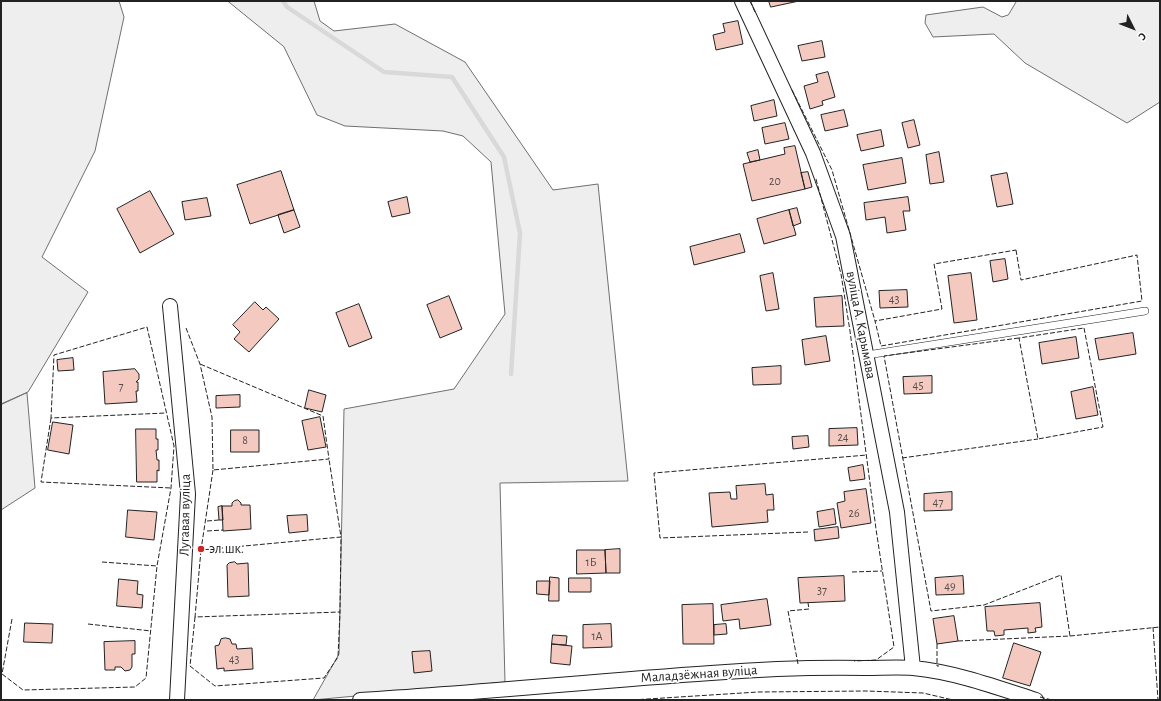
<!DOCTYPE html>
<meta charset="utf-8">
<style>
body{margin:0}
#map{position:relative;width:1161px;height:701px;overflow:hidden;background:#fff;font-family:"Alegreya Sans",sans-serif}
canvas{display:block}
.frame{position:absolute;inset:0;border:2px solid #222;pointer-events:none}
.north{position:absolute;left:1113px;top:8px;width:40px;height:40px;-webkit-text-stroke:3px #fff;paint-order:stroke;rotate:132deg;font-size:11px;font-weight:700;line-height:16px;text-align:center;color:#222}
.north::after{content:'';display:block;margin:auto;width:14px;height:18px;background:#222;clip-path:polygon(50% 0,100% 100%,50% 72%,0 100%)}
</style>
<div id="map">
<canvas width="1161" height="701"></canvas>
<div class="frame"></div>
<div class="north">С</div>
</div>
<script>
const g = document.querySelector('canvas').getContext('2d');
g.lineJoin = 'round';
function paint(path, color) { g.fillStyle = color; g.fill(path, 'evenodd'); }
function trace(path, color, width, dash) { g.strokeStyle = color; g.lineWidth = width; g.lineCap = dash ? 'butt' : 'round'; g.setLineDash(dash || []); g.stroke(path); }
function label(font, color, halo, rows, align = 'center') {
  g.font = font + ' "Alegreya Sans",sans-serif'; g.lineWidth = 3; g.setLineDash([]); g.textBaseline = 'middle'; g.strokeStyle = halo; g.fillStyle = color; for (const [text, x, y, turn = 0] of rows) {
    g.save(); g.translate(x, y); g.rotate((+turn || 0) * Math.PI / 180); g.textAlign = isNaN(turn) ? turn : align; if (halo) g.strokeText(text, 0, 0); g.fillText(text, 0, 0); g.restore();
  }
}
const green = new Path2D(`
 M 1,1 L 119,1 L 124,17 L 95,151 L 42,257 L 88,292 L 28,392 L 1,404 Z
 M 228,1 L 314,1 L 320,21 L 334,31 L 395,24 L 465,62 L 553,190 L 598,184 L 628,481 L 500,483 L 505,682 L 313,700 L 339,654 L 344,409 L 454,389 L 505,314 L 491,162 L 463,136 L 443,131 L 345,126 L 317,115 L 284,47 Z
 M 1017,1 L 1160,1 L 1160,102 L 1127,123 L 1025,63 L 994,34 L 933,37 L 925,23 L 926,15 L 983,7 L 1002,17 L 1008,15 Z
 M 27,393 L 35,488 L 1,510 L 1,405 Z`);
const stream = new Path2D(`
 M 283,1 L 287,7 L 384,72 L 452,77 L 504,157 L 520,233 L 511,374`);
const building = new Path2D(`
 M 769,1 L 799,1 L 771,7 Z
 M 738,21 L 743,44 L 716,50 L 713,35 L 725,32 L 723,24 Z
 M 822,41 L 825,57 L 802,61 L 798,46 Z
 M 828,72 L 835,97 L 822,101 L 823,105 L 810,109 L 804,86 L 818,82 L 816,75 Z
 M 774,100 L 777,116 L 754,121 L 751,106 Z
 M 844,110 L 848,126 L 825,131 L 821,115 Z
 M 914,120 L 920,145 L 908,148 L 902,123 Z
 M 785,123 L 789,139 L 765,144 L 762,128 Z
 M 881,130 L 884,146 L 861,151 L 857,135 Z
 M 795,146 L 805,189 L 752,201 L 743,164 L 785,154 L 784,148 Z
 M 758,150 L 760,160 L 750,162 L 747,153 Z
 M 939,152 L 944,182 L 930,184 L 926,155 Z
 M 902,158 L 906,183 L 868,190 L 863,165 Z
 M 281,171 L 294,210 L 250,224 L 237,185 Z
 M 808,172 L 812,187 L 805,189 L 801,173 Z
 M 1007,173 L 1013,204 L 997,207 L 991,176 Z
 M 150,191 L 174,234 L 140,253 L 117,209 Z
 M 407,197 L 410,213 L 392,217 L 388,202 Z
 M 908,197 L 910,211 L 903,211 L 906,230 L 887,233 L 885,217 L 866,220 L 864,203 Z
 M 207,198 L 211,216 L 185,220 L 182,202 Z
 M 797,208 L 801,223 L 793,226 L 789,210 Z
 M 294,210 L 300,227 L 284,233 L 278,215 Z
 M 789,210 L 796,235 L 764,244 L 757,219 Z
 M 740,234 L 745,252 L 694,265 L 690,247 Z
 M 1005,259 L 1008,279 L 993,282 L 990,261 Z
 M 773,273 L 779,309 L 766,311 L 760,276 Z
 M 971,273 L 977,320 L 954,323 L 948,276 Z
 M 907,290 L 908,307 L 880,308 L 879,291 Z
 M 449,296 L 462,329 L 440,338 L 427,305 Z
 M 842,296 L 844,326 L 816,327 L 814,298 Z
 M 255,302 L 263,310 L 266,307 L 279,319 L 249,352 L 234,339 L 240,332 L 233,325 Z
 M 359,304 L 372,338 L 349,347 L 336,313 Z
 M 1133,333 L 1136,354 L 1099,360 L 1095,339 Z
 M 826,336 L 830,361 L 805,365 L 802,340 Z
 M 1076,337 L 1079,358 L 1042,364 L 1039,343 Z
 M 73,358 L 74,370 L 58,371 L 57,360 Z
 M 781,366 L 781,384 L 753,385 L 752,368 Z
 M 135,369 L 139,374 L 139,379 L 136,382 L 138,382 L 138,391 L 136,391 L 137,402 L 105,404 L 103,372 Z
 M 932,376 L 932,393 L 904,394 L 903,377 Z
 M 1093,387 L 1098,415 L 1076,419 L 1071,392 Z
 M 309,390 L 326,395 L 322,412 L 305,408 Z
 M 240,395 L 240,407 L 216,408 L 216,396 Z
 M 320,417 L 326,447 L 308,450 L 302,421 Z
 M 53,422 L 73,425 L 69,454 L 48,450 Z
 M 857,428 L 858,445 L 829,446 L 829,429 Z
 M 136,429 L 156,429 L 156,439 L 158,439 L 158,450 L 156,450 L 157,460 L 159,460 L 159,471 L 157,470 L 157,482 L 137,482 Z
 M 231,430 L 259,430 L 259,452 L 231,452 Z
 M 808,436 L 809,447 L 793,449 L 792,437 Z
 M 863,465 L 865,479 L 850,481 L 848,468 Z
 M 765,484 L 766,495 L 773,494 L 774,510 L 767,510 L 768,522 L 712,527 L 709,493 L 730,492 L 731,499 L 737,499 L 736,486 Z
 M 866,489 L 871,523 L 841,528 L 837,503 L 845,501 L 844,492 Z
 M 952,492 L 952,510 L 924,511 L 924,494 Z
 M 238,500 L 241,503 L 241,505 L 250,505 L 251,529 L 223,531 L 222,506 L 232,506 L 232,503 L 234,501 Z
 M 222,506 L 223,520 L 219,520 L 218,507 Z
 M 834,509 L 836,524 L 819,527 L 817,512 Z
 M 128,510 L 157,512 L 154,540 L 126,537 Z
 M 307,515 L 308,531 L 289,533 L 287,516 Z
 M 838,527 L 839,538 L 815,541 L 814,530 Z
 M 620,549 L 620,573 L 606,573 L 605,550 Z
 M 577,550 L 605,550 L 606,573 L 577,574 Z
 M 235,562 L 237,564 L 248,563 L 249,596 L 228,597 L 227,565 L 229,563 Z
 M 844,576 L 845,601 L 800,603 L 798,578 Z
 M 963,576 L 964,594 L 936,595 L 935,578 Z
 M 550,577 L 559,578 L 559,601 L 549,601 Z
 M 569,578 L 591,578 L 591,592 L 569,592 Z
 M 119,579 L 138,581 L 137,594 L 143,595 L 142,608 L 117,606 Z
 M 537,581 L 550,581 L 549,595 L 537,594 Z
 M 767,599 L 771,625 L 740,629 L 739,619 L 723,621 L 721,605 Z
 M 1040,603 L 1042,627 L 1035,628 L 1036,632 L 1028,633 L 1028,628 L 1004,630 L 1004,635 L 995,636 L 994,631 L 987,631 L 985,607 Z
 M 713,604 L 714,644 L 683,644 L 682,605 Z
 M 954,616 L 958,641 L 937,644 L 933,619 Z
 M 25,623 L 53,624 L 52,643 L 24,642 Z
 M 611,624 L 612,647 L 583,648 L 583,625 Z
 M 726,624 L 727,634 L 714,635 L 714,625 Z
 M 553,635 L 567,636 L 566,645 L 552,644 Z
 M 226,638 L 230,639 L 232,644 L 236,644 L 237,649 L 252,648 L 253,669 L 224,671 L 224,668 L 217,669 L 215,646 L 219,645 L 221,639 Z
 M 135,641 L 135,654 L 132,654 L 132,667 L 130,670 L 125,671 L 121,667 L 115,667 L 115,670 L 105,670 L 104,642 Z
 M 1014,643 L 1041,652 L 1030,686 L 1003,678 Z
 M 552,644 L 572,646 L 570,665 L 551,663 Z
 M 430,651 L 432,671 L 414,673 L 412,652 Z`);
const lane = new Path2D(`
 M 867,355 L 1145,311`);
const street = new Path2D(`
 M 742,1 L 813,153 L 843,236 L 897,512 L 913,668
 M 170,306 L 188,494 L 177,700
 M 360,700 C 477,693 594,681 711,673 C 763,669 814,667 865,668 C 881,668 898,667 913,668 C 955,672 996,687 1036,700`);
const fence = new Path2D(`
 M 750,1 L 755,12
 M 792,90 L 832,170 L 875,321
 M 816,179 L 841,274 L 850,331 L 876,529 L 894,647 L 876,660 L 854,661
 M 1016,250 L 1021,280 L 1137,255 L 1142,301 L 881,346 L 875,321 L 942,309 L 934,264 Z
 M 186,328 L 200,364 L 212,417 L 213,470 L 329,459 L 323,416 L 200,364
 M 1084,328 L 1103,427 L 1038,439 L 1019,338 Z
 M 1019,338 L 884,356 L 931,611 L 984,605 L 1061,575 L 1070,636
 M 51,418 L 41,482 L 171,488
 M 902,458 L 1038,439
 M 213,470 L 201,550 L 341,537 L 329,459
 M 207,521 L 219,520
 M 207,531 L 223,530
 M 808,532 L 660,538 L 654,473 L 867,455
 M 201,550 L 195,617 L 340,612 L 341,537
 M 102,562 L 157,566
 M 852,572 L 882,571
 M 195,617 L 190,666 L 215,686 L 324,678 L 338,657 L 340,612
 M 12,619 L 2,674 L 23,690 L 135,687 L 146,678 L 157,566 L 171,488 L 174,446 L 147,327 L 54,355 L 51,418 L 166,413
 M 88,624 L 151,631
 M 1153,627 L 1158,700
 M 958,641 L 1070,636 L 1160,627
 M 937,644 L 937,666 L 939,666
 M 798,664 L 788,611 L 809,609 L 808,603
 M 1040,697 L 1052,700
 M 632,700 L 758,692 L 866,691 L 923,693 L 953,700`);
const markers = [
 [201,549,4,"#c62828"]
];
const numberNames = [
 ["20",775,181],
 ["43",894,299],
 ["45",918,385],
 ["7",121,386],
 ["24",843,437],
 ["8",245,440],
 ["47",938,502],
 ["26",854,513],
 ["1Б",591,562],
 ["49",950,586],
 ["37",822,590],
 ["1А",597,636],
 ["43",234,659]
];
const streetNames = [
 ["вуліца А. Карымава",861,325,79],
 ["Лугавая вуліца",185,515,-89],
 ["Маладзёжная вуліца",699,674,-4]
];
const poiNames = [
 ["эл.шк.",209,549]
];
paint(green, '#eee');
trace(green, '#6f6f6f', 1);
trace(stream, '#d9d9d9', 4.5);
paint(building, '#f3c9c0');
trace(building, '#222', 1);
trace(lane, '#222', 8);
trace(street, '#222', 16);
trace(lane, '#fff', 7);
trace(street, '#fff', 14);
trace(fence, '#222', 1, [5, 2]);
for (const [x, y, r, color] of markers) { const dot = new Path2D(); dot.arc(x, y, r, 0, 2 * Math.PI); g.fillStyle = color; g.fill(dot); trace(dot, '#fff', 1.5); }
label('12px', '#564c4a', null, numberNames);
label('14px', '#222', '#fff', streetNames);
label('14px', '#222', '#fff', poiNames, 'left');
</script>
